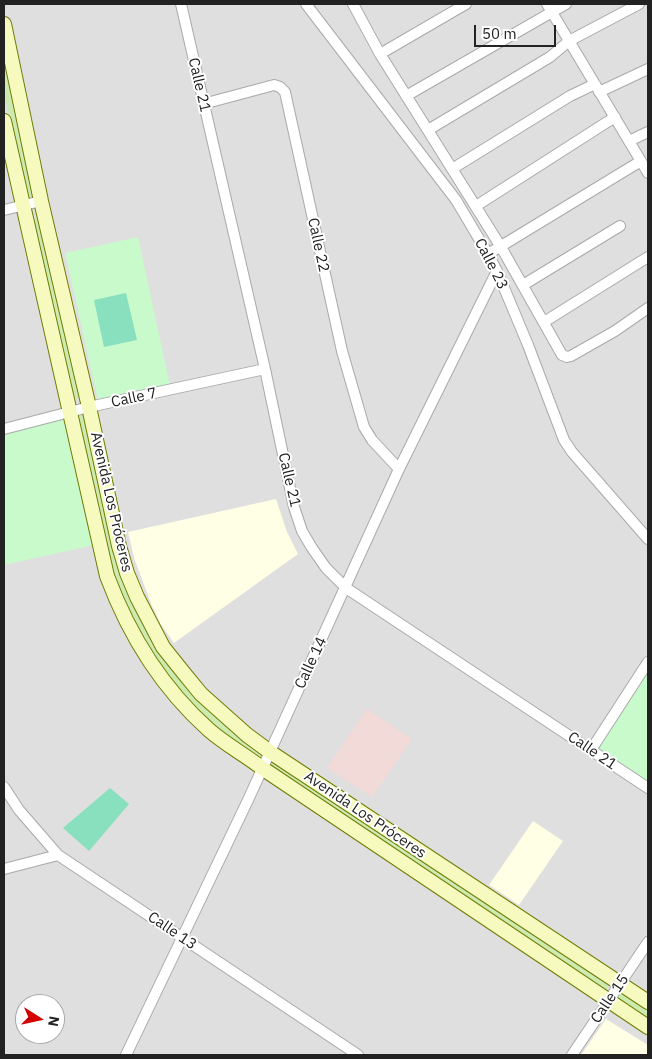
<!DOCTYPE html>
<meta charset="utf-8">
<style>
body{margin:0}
#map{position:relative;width:652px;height:1059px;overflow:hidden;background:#f2efe9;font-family:"IBM Plex Sans",sans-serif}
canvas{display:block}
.frame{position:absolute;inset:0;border:5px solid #222;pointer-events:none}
.north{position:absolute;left:15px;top:994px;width:50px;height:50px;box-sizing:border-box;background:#fff;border:1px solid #a7a7a7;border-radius:50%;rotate:100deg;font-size:14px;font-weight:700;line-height:20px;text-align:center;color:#222}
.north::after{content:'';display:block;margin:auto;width:18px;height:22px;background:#d40000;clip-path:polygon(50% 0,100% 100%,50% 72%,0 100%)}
.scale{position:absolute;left:474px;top:25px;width:82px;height:22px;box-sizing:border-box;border:2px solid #222;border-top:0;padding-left:6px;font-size:15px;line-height:18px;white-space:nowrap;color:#222;-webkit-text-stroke:4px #fff;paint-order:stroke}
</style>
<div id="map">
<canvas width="652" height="1059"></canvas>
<div class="frame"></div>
<div class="north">N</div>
<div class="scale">50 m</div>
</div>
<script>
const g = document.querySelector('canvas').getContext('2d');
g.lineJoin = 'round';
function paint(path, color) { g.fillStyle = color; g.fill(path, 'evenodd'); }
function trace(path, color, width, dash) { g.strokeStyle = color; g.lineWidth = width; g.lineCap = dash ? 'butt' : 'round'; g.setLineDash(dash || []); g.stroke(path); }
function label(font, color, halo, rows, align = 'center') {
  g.font = font + ' "IBM Plex Sans",sans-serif'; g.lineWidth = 4; g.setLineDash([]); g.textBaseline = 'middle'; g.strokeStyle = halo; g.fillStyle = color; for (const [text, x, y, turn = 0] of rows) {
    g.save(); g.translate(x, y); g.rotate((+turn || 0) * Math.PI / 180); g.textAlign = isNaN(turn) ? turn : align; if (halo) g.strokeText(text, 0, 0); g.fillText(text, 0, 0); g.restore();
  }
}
const residential = new Path2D(`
 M 4,4 L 648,4 L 648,1055 L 4,1055 ZM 25,1004 L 55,1004 L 55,1034 L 25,1034 Z`);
const commercial = new Path2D(`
 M 367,709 L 412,739 L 372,797 L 327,768 Z`);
const education = new Path2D(`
 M 276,499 L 287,532 L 298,554 L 174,643 L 160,623 L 152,606 L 134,558 L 128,532 Z
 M 533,821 L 563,841 L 519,905 L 489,885 Z
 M 606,1019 L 648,1045 L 648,1055 L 581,1055 Z`);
const grass = new Path2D(`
 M 4,47 L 34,191 L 32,196 L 29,197 L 26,195 L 4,92 Z
 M 40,216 L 81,397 L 76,399 L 72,398 L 32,219 Z
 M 83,413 L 142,616 L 263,755 L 260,760 L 214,729 L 192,706 L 146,648 L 111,573 L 77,415 Z
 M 272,760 L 609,984 L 607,989 L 603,990 L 269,765 Z
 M 622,990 L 648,1008 L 648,1020 L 616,1000 Z`);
const park = new Path2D(`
 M 138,237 L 170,385 L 98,401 L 65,253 Z
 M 67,418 L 94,545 L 4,565 L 4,434 Z
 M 648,670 L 648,783 L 596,749 Z`);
const pitch = new Path2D(`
 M 126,293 L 137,340 L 104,347 L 94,300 Z
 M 110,788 L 129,804 L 89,851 L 63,828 Z`);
const minor = new Path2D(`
 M 181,4 L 265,369 L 294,507 L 302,531 L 312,548 L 326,568 L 346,588 L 648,788
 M 306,4 L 456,200 L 488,254 L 497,271 L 528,345 L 564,440 L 572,452 L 648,539
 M 353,4 L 380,54 L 501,247 L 562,355 L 567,357 L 571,356 L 615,331 L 648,308
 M 547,4 L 648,173
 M 380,54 L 466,4
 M 599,92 L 648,69
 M 406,96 L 566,4
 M 203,104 L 274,85 L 280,87 L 285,92 L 342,351 L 364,427 L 372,440 L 399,469
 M 428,130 L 550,57 L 569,41 L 639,4
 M 629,141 L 648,132
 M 452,169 L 570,96 L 595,84
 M 476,206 L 615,117
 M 4,210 L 41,201
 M 488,254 L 641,161
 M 523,285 L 620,226
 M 544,322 L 648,257
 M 4,429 L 89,407 L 265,369
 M 591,750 L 648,662
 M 4,787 L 19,810 L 58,855 L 358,1055
 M 4,869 L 58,855
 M 126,1055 L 248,800 L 399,469 L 497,271
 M 572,1055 L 648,942`);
const secondary = new Path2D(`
 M 4,24 L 41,201 L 89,407 L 119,546 L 127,573 L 137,597 L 163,647 L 183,672 L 201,694 L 247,735 L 270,752 L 648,1002
 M 4,121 L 107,576 C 129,635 162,688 209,730 C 225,744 245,755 262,768 L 648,1027`);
const streetNames = [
 ["Calle 21",199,85,77],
 ["Calle 22",318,245,78],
 ["Calle 23",491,264,63],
 ["Calle 7",134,398,-12],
 ["Calle 21",289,480,77],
 ["Avenida Los Próceres",111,502,77],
 ["Calle 14",311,663,-65],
 ["Calle 21",592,751,34],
 ["Avenida Los Próceres",365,815,34],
 ["Calle 13",172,931,34],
 ["Calle 15",610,999,-56]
];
paint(residential, '#e0dfdf');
paint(commercial, '#f2dad9');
paint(education, '#ffffe5');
paint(grass, '#cdebb0');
paint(park, '#c8facc');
paint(pitch, '#88e0be');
trace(minor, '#a9a9a9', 12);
trace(secondary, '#707d05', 16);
trace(minor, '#fff', 10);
trace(secondary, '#f7fabf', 14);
label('15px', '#222', '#fff', streetNames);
</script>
